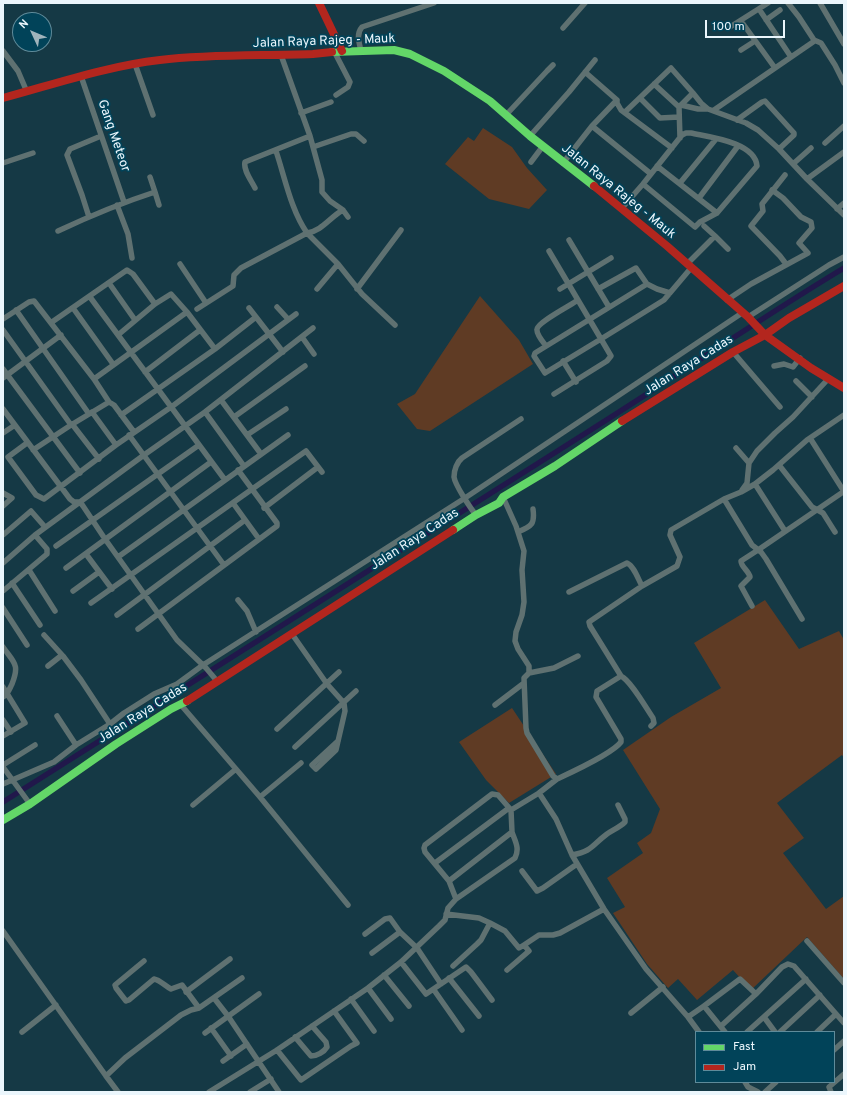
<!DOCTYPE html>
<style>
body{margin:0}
#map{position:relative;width:847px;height:1095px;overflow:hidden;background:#153945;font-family:Overpass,sans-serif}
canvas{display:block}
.frame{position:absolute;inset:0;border:4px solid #ebf6fc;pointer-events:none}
.legend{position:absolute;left:695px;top:1031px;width:140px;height:52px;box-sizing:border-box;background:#014359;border:1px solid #5f8b9a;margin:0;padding:5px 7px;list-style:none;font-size:12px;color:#ebf6fc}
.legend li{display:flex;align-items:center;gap:8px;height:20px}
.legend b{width:20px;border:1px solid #5f8b9a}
.north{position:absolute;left:12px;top:12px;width:40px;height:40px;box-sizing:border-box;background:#014359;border:1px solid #5f8b9a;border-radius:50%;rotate:314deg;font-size:11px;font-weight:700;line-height:16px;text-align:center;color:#ebf6fc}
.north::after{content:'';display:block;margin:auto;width:14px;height:18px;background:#a0b4bc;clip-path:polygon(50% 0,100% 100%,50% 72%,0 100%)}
.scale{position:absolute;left:705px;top:20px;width:80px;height:18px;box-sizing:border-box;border:2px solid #ebf6fc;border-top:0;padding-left:5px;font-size:12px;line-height:14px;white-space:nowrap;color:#ebf6fc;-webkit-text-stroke:3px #014359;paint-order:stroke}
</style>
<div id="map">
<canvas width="847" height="1095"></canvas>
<div class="frame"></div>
<ul class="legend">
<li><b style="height:5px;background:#63d668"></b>Fast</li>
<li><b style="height:5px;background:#b3261e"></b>Jam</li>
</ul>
<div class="north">N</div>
<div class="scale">100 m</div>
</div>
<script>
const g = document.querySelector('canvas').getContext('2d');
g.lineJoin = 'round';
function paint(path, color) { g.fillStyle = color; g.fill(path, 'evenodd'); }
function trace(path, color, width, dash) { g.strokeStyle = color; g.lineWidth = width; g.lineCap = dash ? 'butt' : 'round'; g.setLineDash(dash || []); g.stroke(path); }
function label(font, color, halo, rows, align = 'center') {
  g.font = font + ' Overpass,sans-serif'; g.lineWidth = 3.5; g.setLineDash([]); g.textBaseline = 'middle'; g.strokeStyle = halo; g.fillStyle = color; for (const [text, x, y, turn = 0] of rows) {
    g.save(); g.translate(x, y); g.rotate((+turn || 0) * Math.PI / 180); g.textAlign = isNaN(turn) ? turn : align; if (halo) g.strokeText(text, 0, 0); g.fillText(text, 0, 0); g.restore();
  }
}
const green = new Path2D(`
 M 483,128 L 512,147 L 527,168 L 547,190 L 529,209 L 489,199 L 445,164 L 468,137 L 474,141 Z
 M 480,296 L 519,340 L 533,364 L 430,431 L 417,429 L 397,404 L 415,394 Z
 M 765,600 L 799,649 L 839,631 L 844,640 L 844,758 L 842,755 L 777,803 L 804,838 L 783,853 L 826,909 L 844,896 L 844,979 L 807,937 L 751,990 L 733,970 L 697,1000 L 678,979 L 668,988 L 647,964 L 613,913 L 625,907 L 607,878 L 643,853 L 637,843 L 651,833 L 660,809 L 623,750 L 671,717 L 721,688 L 694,643 Z
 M 512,708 L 556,774 L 509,803 L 486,780 L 459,742 Z`);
const canal = new Path2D(`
 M 3,802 C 204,673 406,546 608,419 C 687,369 764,316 844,268`);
const street = new Path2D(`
 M 788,3 L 799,17 L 814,40 L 821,43 L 835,65 L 844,83
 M 820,3 L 844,44
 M 759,9 L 791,57
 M 766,20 L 780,10
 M 741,21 L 775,68
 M 730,27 L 768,3
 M 563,28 L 585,3
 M 741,50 L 755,41
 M 3,51 L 18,71 L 27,92
 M 361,51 C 359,42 356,34 362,27 L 434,3
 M 335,53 L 350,82 L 348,87 L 336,95
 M 281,55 L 310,136 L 322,180 L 322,192 L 330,201 L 343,210
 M 135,64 L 153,115
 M 585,72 L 617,100 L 617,103 L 621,110 L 672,148
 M 81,76 L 124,202
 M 654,84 L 679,107 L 680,138
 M 640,98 L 660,118 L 679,117
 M 617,100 L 592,126 L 651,174
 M 681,105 L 698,109 L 708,109
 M 679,107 L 693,93 L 701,103 L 708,109 L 746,123 L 758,130 L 779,149 L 807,179 L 844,152
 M 714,110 L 813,42 L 814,40
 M 625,112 L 671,68 L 693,93
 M 301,113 L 331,102
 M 506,115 L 547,71 L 553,65
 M 737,120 L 762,102 L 765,101 L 794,133 L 794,135 L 779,149
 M 530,136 L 569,92 L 595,60
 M 825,143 L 844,126
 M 313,147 L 351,134 L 356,134 L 364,141
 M 531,162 L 543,146
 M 3,163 L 33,153
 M 563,163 L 592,126
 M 793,164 L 811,148
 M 657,166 L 717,213
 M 785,175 L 762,204 L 763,211 L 751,226 L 780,256 L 786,264
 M 807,179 L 844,215
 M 680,183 L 716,139
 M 255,188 C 251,180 243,170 245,162 L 310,136
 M 155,192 L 159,205
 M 699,198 L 738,146
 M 117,205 L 128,234 L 132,258
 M 622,208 L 643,184 L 682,135 L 686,133 L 691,133 C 709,137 755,142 757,166 L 717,213 L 700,222 L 695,227 L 643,184
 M 837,209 L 844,203
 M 89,217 L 82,195 L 67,155 L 70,149 L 101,136
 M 58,231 C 90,216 121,203 155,192 L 150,177
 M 307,233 L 338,264 L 362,294 L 395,325
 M 307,233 C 322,231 330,217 343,210 L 348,217
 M 715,236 L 728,249
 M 569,240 L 609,307
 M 549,251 L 601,339 L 664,300 L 691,268
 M 180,264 L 206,303
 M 687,264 L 715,236 L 704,226
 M 109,283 L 135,320
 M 317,289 L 338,264
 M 357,289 L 401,230
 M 560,289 L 611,258
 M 598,289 L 636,268 L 647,284
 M 90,297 L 225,480
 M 727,300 L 751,284 L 808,253 L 799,243 L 812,228 L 811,222 L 801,217 L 783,198 L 772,190
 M 277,307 L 288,319
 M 73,308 L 113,364
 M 249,308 L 256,317
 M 197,309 L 233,286 L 234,275 L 241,268 L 307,233 C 291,210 285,178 276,151
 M 16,310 L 89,414
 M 748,317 L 829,265 L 844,257
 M 3,319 L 29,302 L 34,301 L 94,379 L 187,312
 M 52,322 L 127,270 L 133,274 L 155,304
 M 3,330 L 71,425
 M 118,335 L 155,304 L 171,294 L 187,312 L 215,349
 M 302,337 L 314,354
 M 546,346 C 543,342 536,334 537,329 C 538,322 571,305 578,300
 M 733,352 L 780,407
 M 563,361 L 576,382
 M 774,366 L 784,364 L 793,367 L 800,358
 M 3,369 L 80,473
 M 145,372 L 200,330
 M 3,378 L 61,335
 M 94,379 L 109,402
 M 796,381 L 812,397
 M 554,394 L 607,361 L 611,356 L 601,339 L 545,373 L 534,356 L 535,353 L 647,284 L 657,289 L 670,293
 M 221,400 L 261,454
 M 3,409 L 70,499 L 74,502 L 80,502 L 83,506 L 105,539 L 177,640 L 206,668 L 217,681
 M 92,412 L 116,445
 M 205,412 L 244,466
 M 121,415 L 215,349 L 256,317 L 283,352
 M 234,417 L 305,366
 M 72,424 L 99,459
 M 3,433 L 15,425
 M 129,435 L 224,565
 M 247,435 L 286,409
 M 27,443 L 8,457 L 36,495 L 44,499 L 116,445 L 174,405 L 296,314
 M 736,448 L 749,463
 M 33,450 L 71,425 L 109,402 L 114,405 L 134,432
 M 779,465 L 812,507 L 823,513 L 835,532
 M 755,484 L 785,531
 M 742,490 L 747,483 L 749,463 L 757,451 L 775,433 L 793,417 L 829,378
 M 3,493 L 12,498 L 3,506
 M 503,497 L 516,526 L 524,551 L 522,570 L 524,602 L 522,615 L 516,632 L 515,641 L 518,649 L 529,666 L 529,673 L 524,678 L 526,728 L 527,733 L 553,776 L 557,779 L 539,793 L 556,819 L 572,855 L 604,909 L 646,969 L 688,1017 L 699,1032
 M 724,499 L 752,545 L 761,552 L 766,559 L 802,619
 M 233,503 L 259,539
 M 264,508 L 318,467
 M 476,515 C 471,509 455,485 454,477 C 454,470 457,462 462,458 L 521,419
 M 518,532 C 532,526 535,524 533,509
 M 3,535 L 31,511 L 45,527
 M 56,546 L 199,445
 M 86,554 L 112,589
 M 118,557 L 288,435
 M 3,563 L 35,535
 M 66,568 L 211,462
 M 29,570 L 55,611
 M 12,583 L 40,625
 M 3,591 L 47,554 L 47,549 L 35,535 L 144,455 L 205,412 L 313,328
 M 73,591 L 99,572
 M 569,592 L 627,563 C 634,566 638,579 642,586
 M 238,600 L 247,611 L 256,632
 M 91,603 L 306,451 L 322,472
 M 752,606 L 741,586 L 750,577 C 749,571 741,567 741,561 L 758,550 L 843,492 L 843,490 L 810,438
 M 3,608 L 27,645
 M 117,615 L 245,520
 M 138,629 L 277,526 L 277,523 L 238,470
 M 292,634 L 327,684 L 344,703 L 345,711 L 336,750 L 316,769 L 312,765 L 338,741
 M 44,635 L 63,656 L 81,680 L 110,724
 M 3,647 C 14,663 20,664 12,684 C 9,690 8,694 3,697
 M 48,666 L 62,655
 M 529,673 L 554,668 L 578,656
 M 621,676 C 631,681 646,708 653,718 L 654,723 L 651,726
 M 3,687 L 25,723 L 3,736
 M 181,705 L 260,797 L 348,905
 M 495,705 L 524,683
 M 57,716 L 76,745
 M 3,720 L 11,732
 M 277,729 L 339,672
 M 295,747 L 356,691
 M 3,765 L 35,745
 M 3,767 L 30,804
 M 557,779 C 572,772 612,754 621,742 L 621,739 L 596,697 L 597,691 L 621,676 L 590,626 L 589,622 L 642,586 L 677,566 L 680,557 L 670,535 L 671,530 L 724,499 L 741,492 L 755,484 L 773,470 L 807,440 L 844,415
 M 3,784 L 54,762 L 76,745 L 110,724 L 124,713 L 154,694 L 177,684 L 203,665 L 465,498 L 742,313
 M 260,797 L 301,763
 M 193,805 L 236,769
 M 572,855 C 593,851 592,845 607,834 C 613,830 620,827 625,822 L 625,819 L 618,805
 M 435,863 L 509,808
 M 522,871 L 537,891 L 543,888 L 577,864
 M 449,881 L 512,832 L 511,810
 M 456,899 L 449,881 L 425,852 L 424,848 L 425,845 L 492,794 L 498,795 L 511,810 L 539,793
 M 446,914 L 479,918 L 490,923 L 505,931 L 519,948 L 524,945 L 529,951 L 507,970
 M 3,931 L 106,1076 L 118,1092
 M 365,934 L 385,919 L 390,918 L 400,932 L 417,948 L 441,984
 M 807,941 L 844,983
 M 524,945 L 539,935 L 553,935 L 560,933 L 604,909
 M 372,953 L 400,932
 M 144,961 L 115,985 L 116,988 L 126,1001 L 129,1000 L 154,979 C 160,980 165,986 171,989 L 182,985 L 199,1008
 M 401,962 L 426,994 L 466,967 L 471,972 L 492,1000
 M 453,966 L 477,944 L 481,940 L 490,923
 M 384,975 L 409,1006
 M 449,978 L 479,1016
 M 368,988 L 391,1019
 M 434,990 L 462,1030
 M 186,992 L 230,959
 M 214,998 L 228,1016 L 279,1092
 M 351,999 L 374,1031
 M 704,1006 L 740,979 L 756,994
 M 631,1013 L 663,987
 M 688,1017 L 704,1006 L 725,1032
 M 764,1017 L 775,1032
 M 721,1026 L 756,994 L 782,967 L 788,964 L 794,966 L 844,1023
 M 211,1028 L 231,1056
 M 22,1032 L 56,1005
 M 747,1032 L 806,979
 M 780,1032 L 820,995
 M 817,1032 L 836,1014
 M 205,1033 L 259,994
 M 295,1037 L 311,1056 C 317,1056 324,1052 327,1047 L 326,1042 L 312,1026
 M 277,1050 L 301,1080 L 351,1046 L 357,1043 L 334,1011
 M 834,1050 L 844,1041
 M 223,1061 L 247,1044
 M 106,1076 L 125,1058 L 181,1015 L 191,1010 L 199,1008 L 242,978
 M 745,1082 L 748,1087 L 758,1092
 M 209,1092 L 277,1050 L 368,988 L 401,962 L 439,926 L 445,920 L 448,908 L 456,899 L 515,858 C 520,848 515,841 512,832
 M 250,1092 L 271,1079
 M 765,1092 L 776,1082
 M 831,1092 L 829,1087 L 844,1074`);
const fast = new Path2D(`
 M 332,52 L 394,50 L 410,54 L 444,71 L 490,101 L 530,136 L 594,186
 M 453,530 L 476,515 L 499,503 L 503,497 L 555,466 L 622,421
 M 3,820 L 30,804 L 116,744 L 171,709 L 187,701`);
const jam = new Path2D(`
 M 319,3 L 342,51
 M 3,98 C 55,84 107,66 160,60 C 211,54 262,56 313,54 L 332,52
 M 594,186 L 667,246 L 748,317 L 765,335 L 811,368 L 844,388
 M 622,421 L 733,352 L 765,335 L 789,318 L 844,286
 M 187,701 L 453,530`);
const streetNames = [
 ["Jalan Raya Rajeg - Mauk",324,42,-2],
 ["Gang Meteor",113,136,71],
 ["Jalan Raya Rajeg - Mauk",618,192,39],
 ["Jalan Raya Cadas",689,366,-32],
 ["Jalan Raya Cadas",415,540,-33],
 ["Jalan Raya Cadas",143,714,-32]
];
paint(green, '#5f3b24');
trace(canal, '#21184b', 5.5);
trace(street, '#5f7171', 5.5);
trace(fast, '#63d668', 8);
trace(jam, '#b3261e', 8);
label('13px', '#ebf6fc', '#014359', streetNames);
</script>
